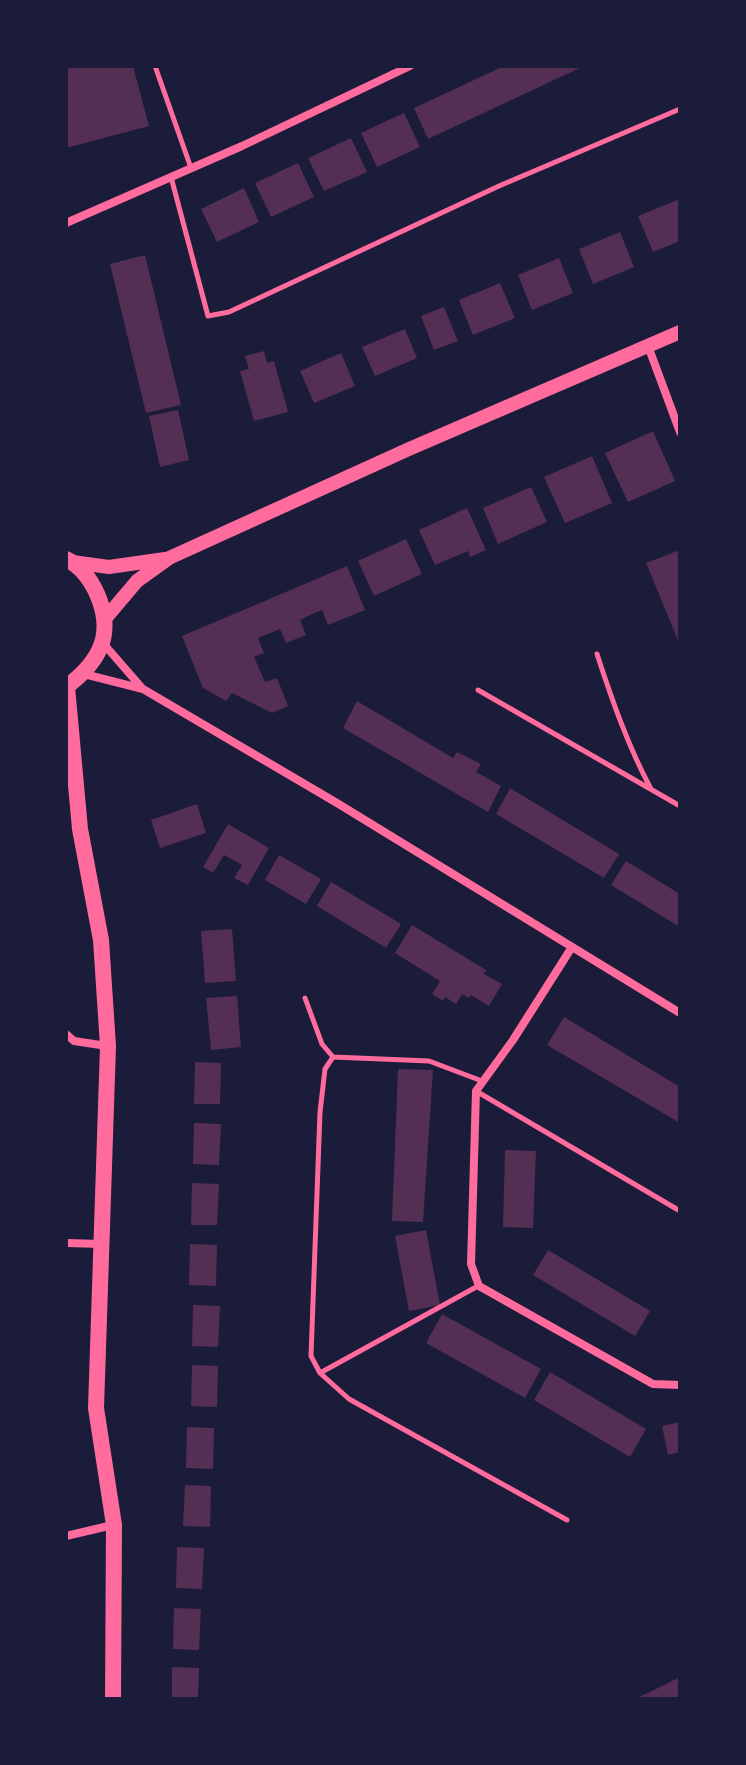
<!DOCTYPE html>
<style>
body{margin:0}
#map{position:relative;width:746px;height:1765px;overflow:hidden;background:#1b1b3a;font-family:"IBM Plex Sans",sans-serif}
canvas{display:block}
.frame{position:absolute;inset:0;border:68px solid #1b1b3a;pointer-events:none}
</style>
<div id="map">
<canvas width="746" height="1765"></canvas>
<div class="frame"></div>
</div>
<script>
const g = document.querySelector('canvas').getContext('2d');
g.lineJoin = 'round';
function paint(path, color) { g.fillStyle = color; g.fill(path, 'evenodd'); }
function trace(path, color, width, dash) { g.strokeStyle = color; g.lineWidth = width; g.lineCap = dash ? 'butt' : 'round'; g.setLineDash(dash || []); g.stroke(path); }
const building = new Path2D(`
 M 66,66 L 133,66 L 149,126 L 66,148 Z
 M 504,66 L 584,66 L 428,139 L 414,108 Z
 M 404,113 L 420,147 L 377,167 L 361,133 Z
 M 351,138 L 367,172 L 324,191 L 308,158 Z
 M 298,163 L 314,197 L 271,217 L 255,183 Z
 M 244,188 L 259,222 L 217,242 L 201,209 Z
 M 680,199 L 680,241 L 653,252 L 638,216 Z
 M 620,232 L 634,267 L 593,284 L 579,249 Z
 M 145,255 L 181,405 L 146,413 L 110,264 Z
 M 559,258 L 573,293 L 532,310 L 518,275 Z
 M 500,283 L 515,318 L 473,335 L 459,300 Z
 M 444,307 L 458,341 L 434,350 L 421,316 Z
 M 405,329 L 417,358 L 375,376 L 362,347 Z
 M 264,351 L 267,363 L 274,361 L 288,412 L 254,421 L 240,371 L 249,369 L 245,356 Z
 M 341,353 L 355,386 L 314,403 L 300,371 Z
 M 178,410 L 189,460 L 160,467 L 149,416 Z
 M 653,431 L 675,481 L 628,502 L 605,453 Z
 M 592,456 L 612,503 L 565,523 L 544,477 Z
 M 531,487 L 547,522 L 498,544 L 483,508 Z
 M 467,508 L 486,550 L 470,557 L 468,551 L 435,565 L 419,530 Z
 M 406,539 L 422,574 L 374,596 L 358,561 Z
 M 680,550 L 680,645 L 646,563 Z
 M 347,566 L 365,610 L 328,625 L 322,610 L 310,615 L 300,620 L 306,635 L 286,643 L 280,629 L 258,638 L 264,653 L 254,657 L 265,682 L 277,678 L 288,706 L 272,713 L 232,693 L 226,701 L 203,688 L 182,636 Z
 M 357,701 L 453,758 L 457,752 L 481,764 L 476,772 L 501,786 L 488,812 L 343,728 Z
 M 510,788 L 619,854 L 604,878 L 496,814 Z
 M 197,804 L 206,833 L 160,848 L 151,820 Z
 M 228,824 L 269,848 L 248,885 L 234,878 L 242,865 L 224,855 L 213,873 L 203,867 Z
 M 279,855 L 321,879 L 306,904 L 265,880 Z
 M 626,861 L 680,894 L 680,927 L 611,885 Z
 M 331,882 L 401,924 L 386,948 L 317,906 Z
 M 412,925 L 486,970 L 484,974 L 502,984 L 489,1006 L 471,995 L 469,998 L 462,994 L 456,1004 L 445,997 L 443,1001 L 432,994 L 440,981 L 395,953 Z
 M 232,929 L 236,981 L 205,983 L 201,931 Z
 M 237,996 L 241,1047 L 211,1050 L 206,998 Z
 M 564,1017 L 680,1087 L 680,1123 L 547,1045 Z
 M 195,1062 L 221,1063 L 220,1104 L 194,1104 Z
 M 398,1069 L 433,1070 L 423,1222 L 392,1221 Z
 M 194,1123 L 221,1124 L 219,1165 L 193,1164 Z
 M 505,1150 L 536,1151 L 533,1228 L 503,1227 Z
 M 192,1183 L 219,1184 L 217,1225 L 191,1225 Z
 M 426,1230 L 440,1305 L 409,1311 L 395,1236 Z
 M 190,1244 L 217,1245 L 216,1286 L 189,1285 Z
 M 548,1250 L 650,1311 L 635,1336 L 533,1275 Z
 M 193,1305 L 220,1306 L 218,1347 L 192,1346 Z
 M 442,1314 L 541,1369 L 525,1398 L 426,1343 Z
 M 192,1365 L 218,1366 L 217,1407 L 191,1406 Z
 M 550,1372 L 646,1429 L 630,1457 L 534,1400 Z
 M 680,1422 L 680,1452 L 668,1455 L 662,1426 Z
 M 187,1427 L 214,1428 L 213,1469 L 186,1468 Z
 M 185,1485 L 211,1486 L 210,1527 L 183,1526 Z
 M 177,1547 L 204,1548 L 202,1589 L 176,1588 Z
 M 174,1608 L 201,1609 L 199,1650 L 173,1649 Z
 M 172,1667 L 199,1668 L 198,1699 L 172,1699 Z
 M 680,1677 L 680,1699 L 634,1699 L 652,1691 Z`);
const service = new Path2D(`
 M 155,66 L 191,168
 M 171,177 L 208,316 L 229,312 L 499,186 L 680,109
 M 597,654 C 612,700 628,746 651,789
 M 478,690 L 680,806
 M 305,998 L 322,1044 L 333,1057 L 429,1061 L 482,1081
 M 333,1057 L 325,1069 L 320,1112 L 311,1356 L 320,1373 L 349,1399 L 567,1520
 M 476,1091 L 680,1211
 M 320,1373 L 478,1286`);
const minor = new Path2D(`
 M 66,223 L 242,146 L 410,66
 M 648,346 L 680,432
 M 102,642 L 142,688
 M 84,674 L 143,689 L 337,803 L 680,1013
 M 572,947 L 513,1040 L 476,1091 L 471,1264 L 479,1286 L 653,1384 L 680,1385
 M 66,1034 L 74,1041 L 107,1046
 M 66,1243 L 102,1244
 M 66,1536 L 113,1525`);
const tertiary = new Path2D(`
 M 72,562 L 109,567 L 165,559
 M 104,620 L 137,581 L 169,558 L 409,449 L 680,332`);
const secondary = new Path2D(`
 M 66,559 C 93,572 111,614 102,643 C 96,661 81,676 66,687
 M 67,687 L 80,829 L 101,940 L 108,1046 L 96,1408 L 114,1525 L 113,1699`);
paint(building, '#542f53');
trace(service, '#ff6b9d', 5);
trace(minor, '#ff6b9d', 8);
trace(tertiary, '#ff6b9d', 14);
trace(secondary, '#ff6b9d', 16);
</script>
